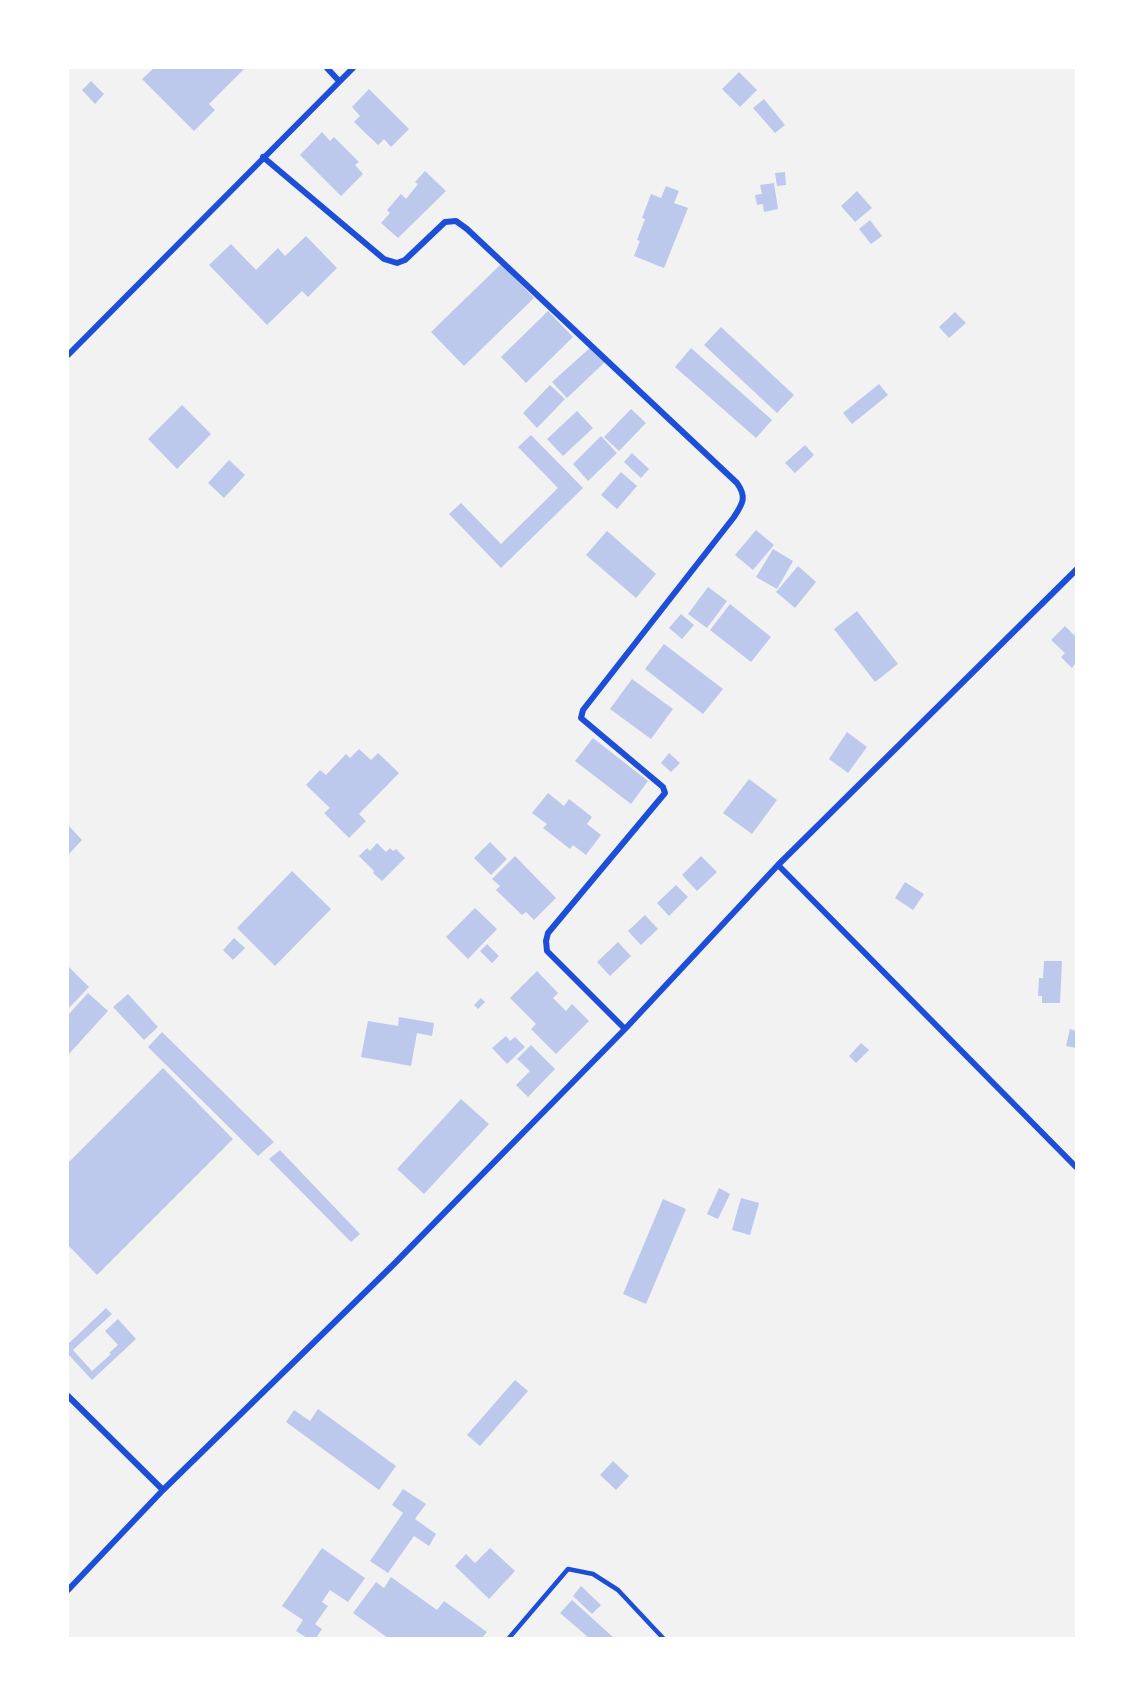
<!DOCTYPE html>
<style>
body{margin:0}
#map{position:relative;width:1144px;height:1706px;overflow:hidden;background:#f2f2f2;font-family:Quicksand,sans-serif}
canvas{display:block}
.frame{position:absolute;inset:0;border:69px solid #fff;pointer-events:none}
</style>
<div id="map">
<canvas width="1144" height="1706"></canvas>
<div class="frame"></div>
</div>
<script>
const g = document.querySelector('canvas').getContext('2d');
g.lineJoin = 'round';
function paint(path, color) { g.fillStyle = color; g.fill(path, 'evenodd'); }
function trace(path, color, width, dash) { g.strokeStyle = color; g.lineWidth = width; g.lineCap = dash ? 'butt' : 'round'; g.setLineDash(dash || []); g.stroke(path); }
const building = new Path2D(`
 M 154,68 L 245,68 L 209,104 L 215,110 L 194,131 L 142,79 Z
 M 739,72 L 757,90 L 740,107 L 722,89 Z
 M 91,81 L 104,94 L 95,104 L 82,90 Z
 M 369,89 L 409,129 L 391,147 L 384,139 L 378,145 L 354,122 L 360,116 L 352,107 Z
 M 764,99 L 785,125 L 775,133 L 753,108 Z
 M 322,132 L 330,141 L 334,137 L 359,162 L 355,165 L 363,174 L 341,196 L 300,155 Z
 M 425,171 L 446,191 L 398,238 L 381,223 L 390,213 L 387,210 L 401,194 L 406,199 L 418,184 L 415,182 Z
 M 785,172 L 786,185 L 777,186 L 775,173 Z
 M 774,183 L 778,209 L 764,212 L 763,204 L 757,205 L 755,195 L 762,194 L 760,185 Z
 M 666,186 L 679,191 L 674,203 L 688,208 L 664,268 L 634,256 L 640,241 L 637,240 L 645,219 L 642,218 L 651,194 L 661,198 Z
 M 857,191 L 872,208 L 855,222 L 841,206 Z
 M 870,220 L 882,236 L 871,244 L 859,229 Z
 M 306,236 L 337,268 L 308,297 L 302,291 L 267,325 L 209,265 L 231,244 L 256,270 L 278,248 L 285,256 Z
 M 501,264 L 534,298 L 464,366 L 431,332 Z
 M 548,311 L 573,337 L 526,383 L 501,357 Z
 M 955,312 L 966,323 L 949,338 L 939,327 Z
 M 721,327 L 794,395 L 777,413 L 704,345 Z
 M 592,346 L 606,361 L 567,398 L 552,382 Z
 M 691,348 L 772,420 L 756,438 L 675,367 Z
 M 879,384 L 888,395 L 852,424 L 843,413 Z
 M 550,385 L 565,399 L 537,428 L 523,413 Z
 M 182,405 L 211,434 L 177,469 L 148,439 Z
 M 631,409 L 646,423 L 619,451 L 604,437 Z
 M 577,411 L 593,428 L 563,456 L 547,439 Z
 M 531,435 L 583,488 L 501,568 L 449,514 L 461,503 L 501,544 L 558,488 L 518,447 Z
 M 601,436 L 617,453 L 588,481 L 573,464 Z
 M 805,445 L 814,455 L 795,473 L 785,463 Z
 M 632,453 L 649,469 L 641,478 L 624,462 Z
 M 229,460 L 245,475 L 224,498 L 208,483 Z
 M 621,472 L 637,486 L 617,509 L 601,495 Z
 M 756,530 L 774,545 L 753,570 L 735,555 Z
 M 607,531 L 656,574 L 636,598 L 586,555 Z
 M 773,549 L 793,561 L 777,589 L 756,577 Z
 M 798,566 L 816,582 L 795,608 L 776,592 Z
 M 708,587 L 727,601 L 707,628 L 688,614 Z
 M 730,604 L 771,637 L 751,662 L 710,630 Z
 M 857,611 L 898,664 L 875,682 L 834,629 Z
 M 681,614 L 694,625 L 682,639 L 669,628 Z
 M 1065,626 L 1076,637 L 1076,663 L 1072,668 L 1061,657 L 1065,653 L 1051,640 Z
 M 664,644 L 723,689 L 703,714 L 645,669 Z
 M 632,679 L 673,709 L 651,739 L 610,709 Z
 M 847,732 L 867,747 L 848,773 L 829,759 Z
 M 593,738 L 648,781 L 631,804 L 575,761 Z
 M 359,749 L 371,760 L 378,753 L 399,773 L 359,814 L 366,821 L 349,838 L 324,813 L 330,808 L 306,785 L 320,770 L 326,775 L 346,754 L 350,758 Z
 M 669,753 L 680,763 L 671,772 L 661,763 Z
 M 749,779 L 777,800 L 752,834 L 723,813 Z
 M 548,793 L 564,806 L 569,799 L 592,817 L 587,824 L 601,835 L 586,855 L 573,845 L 570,849 L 543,828 L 547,824 L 532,813 Z
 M 68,825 L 82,840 L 68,855 Z
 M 490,842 L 507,859 L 491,875 L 474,858 Z
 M 377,843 L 386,852 L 390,848 L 393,851 L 396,849 L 405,858 L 382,881 L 373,873 L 374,871 L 359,856 L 367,848 L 370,851 Z
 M 515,856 L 556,898 L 534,920 L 526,912 L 522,915 L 496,890 L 500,886 L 492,879 Z
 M 701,856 L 717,872 L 697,891 L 682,875 Z
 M 292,871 L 331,909 L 275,966 L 237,928 Z
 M 905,882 L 924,894 L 913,910 L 895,898 Z
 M 676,885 L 688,897 L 669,916 L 657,903 Z
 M 475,908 L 497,929 L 468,959 L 446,937 Z
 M 645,915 L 658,929 L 641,945 L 628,931 Z
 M 234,938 L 245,948 L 233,960 L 223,950 Z
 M 618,942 L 631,956 L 610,976 L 597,962 Z
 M 487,944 L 499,956 L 492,963 L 480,951 Z
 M 1044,961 L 1062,961 L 1060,1003 L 1042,1003 L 1042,996 L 1038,996 L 1039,978 L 1043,978 Z
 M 68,966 L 89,987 L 68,1009 Z
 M 537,971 L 558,993 L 553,998 L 566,1011 L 572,1004 L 589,1021 L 556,1054 L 531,1029 L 536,1024 L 510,998 Z
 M 88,993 L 108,1011 L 68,1055 L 68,1015 Z
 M 128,994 L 158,1027 L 144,1040 L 113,1007 Z
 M 481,998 L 485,1002 L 478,1009 L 474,1005 Z
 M 399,1017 L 434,1023 L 432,1036 L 417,1033 L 411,1066 L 361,1057 L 368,1021 L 398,1026 Z
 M 1070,1029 L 1076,1031 L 1076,1048 L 1066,1046 Z
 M 162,1032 L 274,1142 L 258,1156 L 148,1047 Z
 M 506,1036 L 510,1041 L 515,1037 L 525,1047 L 507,1064 L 492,1048 Z
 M 861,1043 L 869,1050 L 856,1063 L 849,1056 Z
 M 531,1045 L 555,1069 L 528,1097 L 516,1085 L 530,1071 L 517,1059 Z
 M 163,1068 L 233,1139 L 97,1275 L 68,1245 L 68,1163 Z
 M 461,1099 L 489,1124 L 424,1194 L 397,1169 Z
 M 280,1150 L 360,1234 L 351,1242 L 269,1159 Z
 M 719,1188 L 730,1194 L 718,1219 L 707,1214 Z
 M 741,1198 L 759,1203 L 750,1235 L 732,1230 Z
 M 663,1199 L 686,1209 L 646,1304 L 623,1294 Z
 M 106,1308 L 112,1314 L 73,1350 L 92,1371 L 111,1354 L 109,1353 L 118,1345 L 105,1331 L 118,1319 L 136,1339 L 92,1380 L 68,1354 L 68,1344 Z
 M 515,1380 L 528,1391 L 480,1446 L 467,1435 Z
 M 318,1409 L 396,1466 L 379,1490 L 286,1422 L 294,1410 L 310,1421 Z
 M 613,1461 L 629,1476 L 616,1490 L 600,1475 Z
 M 403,1489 L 426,1504 L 415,1519 L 436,1534 L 429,1546 L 414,1536 L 388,1573 L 370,1561 L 403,1513 L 392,1505 Z
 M 322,1548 L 365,1578 L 348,1602 L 330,1590 L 322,1602 L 328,1606 L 315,1624 L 322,1629 L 316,1638 L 307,1638 L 296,1631 L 303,1620 L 282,1606 Z
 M 490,1548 L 515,1571 L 489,1599 L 455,1566 L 466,1554 L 475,1563 Z
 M 391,1577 L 437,1610 L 444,1601 L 487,1632 L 482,1638 L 388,1638 L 353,1613 L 376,1582 L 384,1588 Z
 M 581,1586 L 601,1605 L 592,1614 L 573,1596 Z
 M 572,1600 L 614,1638 L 589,1638 L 560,1613 Z`);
const service = new Path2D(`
 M 509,1638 L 568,1569 L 593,1574 L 618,1590 L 663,1638`);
const minor = new Path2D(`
 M 327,68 L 339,81
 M 263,157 L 384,259 L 397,263 L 405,260 L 445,222 L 456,221 L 467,229 L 737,483 C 747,497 743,503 734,517 L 583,710 L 581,718 L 663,787 L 665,793 L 548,933 L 546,941 L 547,951 L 625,1029
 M 68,355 L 353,68
 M 778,865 L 1076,1167
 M 68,1396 L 163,1490
 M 68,1590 L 163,1490 L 394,1264 L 625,1029 L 778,865 L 1076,570`);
paint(building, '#bdc9ec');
trace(service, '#1d4ed8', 4.5);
trace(minor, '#1d4ed8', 6);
</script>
